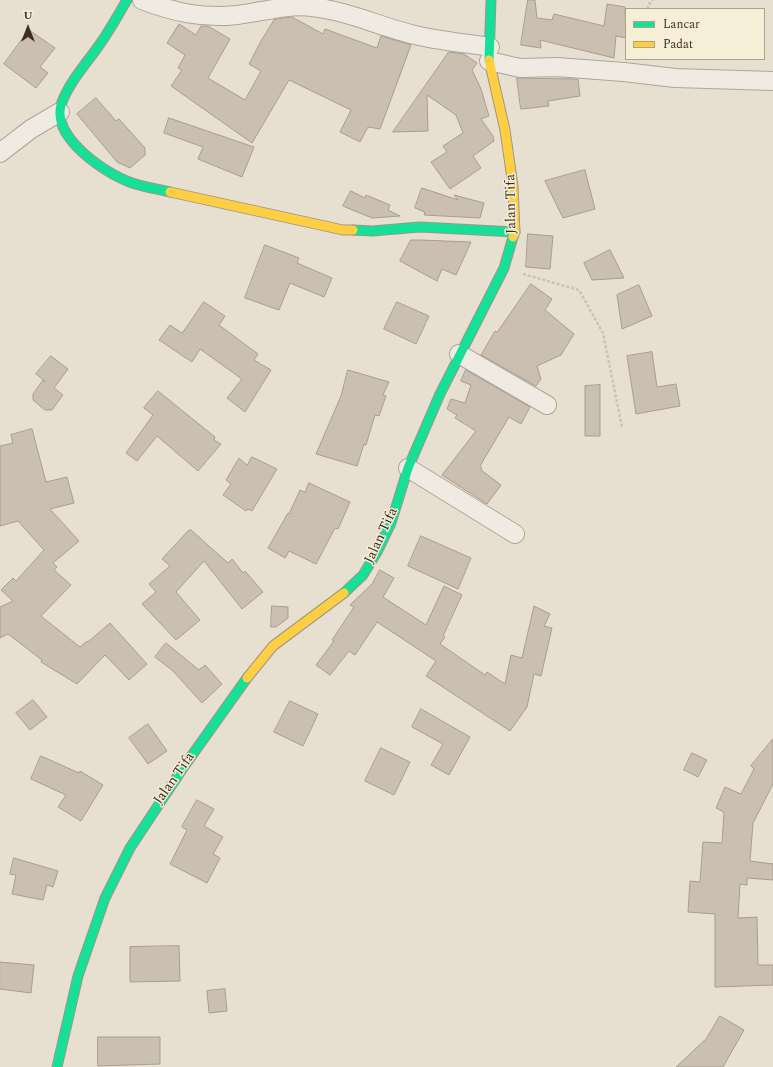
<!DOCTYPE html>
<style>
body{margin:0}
#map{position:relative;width:773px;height:1067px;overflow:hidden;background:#e7e0d1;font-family:Spectral,serif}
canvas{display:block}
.legend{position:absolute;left:625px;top:8px;width:140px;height:52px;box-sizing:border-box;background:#f7eed8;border:1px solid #ada18e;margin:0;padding:5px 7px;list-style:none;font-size:12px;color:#3d2e20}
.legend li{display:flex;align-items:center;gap:8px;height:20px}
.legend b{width:20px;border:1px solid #ada18e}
.north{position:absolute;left:8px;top:8px;width:40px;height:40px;-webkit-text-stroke:3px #f7eed8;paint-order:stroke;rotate:0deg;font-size:11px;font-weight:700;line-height:16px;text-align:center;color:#3d2e20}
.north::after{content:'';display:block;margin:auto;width:14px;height:18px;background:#3d2e20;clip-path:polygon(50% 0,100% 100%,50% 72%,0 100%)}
</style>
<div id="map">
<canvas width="773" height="1067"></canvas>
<ul class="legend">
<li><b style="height:5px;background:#16e098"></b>Lancar</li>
<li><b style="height:5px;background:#ffcf43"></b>Padat</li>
</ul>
<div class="north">U</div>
</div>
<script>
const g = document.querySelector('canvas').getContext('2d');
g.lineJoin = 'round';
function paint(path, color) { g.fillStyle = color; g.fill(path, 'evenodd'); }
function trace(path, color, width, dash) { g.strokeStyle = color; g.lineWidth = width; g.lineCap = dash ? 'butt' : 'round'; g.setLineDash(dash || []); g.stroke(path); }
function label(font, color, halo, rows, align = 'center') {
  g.font = font + ' Spectral,serif'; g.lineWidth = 3; g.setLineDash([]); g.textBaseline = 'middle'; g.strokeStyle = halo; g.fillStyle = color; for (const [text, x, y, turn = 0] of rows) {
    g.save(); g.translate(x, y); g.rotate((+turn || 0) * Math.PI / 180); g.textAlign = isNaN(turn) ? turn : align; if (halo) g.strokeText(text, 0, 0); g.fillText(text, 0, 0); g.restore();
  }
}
const building = new Path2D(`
 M 528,0 L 535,0 L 537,18 L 552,20 L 554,14 L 604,26 L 607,4 L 625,7 L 626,38 L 616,36 L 614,58 L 540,40 L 541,48 L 521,45 Z
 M 292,17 L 323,34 L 325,29 L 377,48 L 381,36 L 411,45 L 380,129 L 368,127 L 360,142 L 340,132 L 351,110 L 289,80 L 252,143 L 171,86 L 182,70 L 178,68 L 185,55 L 167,43 L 179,24 L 196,35 L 201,26 L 208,26 L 230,39 L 208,78 L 245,100 L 261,71 L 249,64 L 261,41 L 274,20 Z
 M 29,30 L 55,48 L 40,67 L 48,73 L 36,88 L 4,64 Z
 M 449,52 L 464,54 L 477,63 L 472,70 L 481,89 L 489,116 L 481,119 L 493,136 L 494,141 L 473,156 L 481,168 L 450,189 L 431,162 L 447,152 L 443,146 L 463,133 L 456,115 L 427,95 L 428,131 L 393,132 Z
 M 517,78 L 578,79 L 580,96 L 548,101 L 549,106 L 521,109 Z
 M 96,98 L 116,121 L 119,119 L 145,148 L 145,155 L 130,168 L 117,162 L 77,114 Z
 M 169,118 L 254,147 L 242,177 L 198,159 L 203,147 L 164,133 Z
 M 585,170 L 595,209 L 563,218 L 545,181 Z
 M 422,188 L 458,200 L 454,195 L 484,203 L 480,218 L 424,215 L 425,212 L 415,208 Z
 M 351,191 L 365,198 L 366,195 L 390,205 L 388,210 L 400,216 L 372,218 L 350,209 L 343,206 Z
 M 528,234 L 553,236 L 550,269 L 526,267 Z
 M 411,240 L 420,240 L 471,242 L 456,275 L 442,269 L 437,281 L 400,261 Z
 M 265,245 L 299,258 L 297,263 L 332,278 L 324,297 L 290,283 L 279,310 L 245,298 Z
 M 610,250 L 624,278 L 592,280 L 584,263 Z
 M 531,284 L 552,299 L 545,310 L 574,334 L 561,355 L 537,366 L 541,379 L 536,386 L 481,355 L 495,331 L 497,332 Z
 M 639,285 L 652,316 L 622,329 L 617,295 Z
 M 204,302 L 225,316 L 219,325 L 258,354 L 254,360 L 271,370 L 245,412 L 227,398 L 242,379 L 200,349 L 192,362 L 159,340 L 170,325 L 182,333 Z
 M 397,302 L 429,316 L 416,344 L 384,329 Z
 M 652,352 L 657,387 L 676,384 L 680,406 L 636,414 L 627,356 Z
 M 51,356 L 68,369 L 54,388 L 63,395 L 52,410 L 45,410 L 33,400 L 33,394 L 43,380 L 46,382 L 36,374 Z
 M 348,370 L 389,382 L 383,395 L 386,396 L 379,416 L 375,415 L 366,445 L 364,444 L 357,466 L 316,454 L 341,396 Z
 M 466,370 L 530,407 L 521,424 L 509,417 L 480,466 L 482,468 L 481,470 L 501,485 L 487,504 L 442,475 L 476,431 L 455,418 L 457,415 L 447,409 L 451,399 L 465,403 L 471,385 L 461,381 Z
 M 600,385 L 600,436 L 585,436 L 585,386 Z
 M 158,391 L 215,437 L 214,440 L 221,444 L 198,471 L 157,436 L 137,461 L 126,453 L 153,415 L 144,408 Z
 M 32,429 L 46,482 L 67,477 L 74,503 L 50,509 L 79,541 L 53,563 L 57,567 L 54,570 L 71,585 L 41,616 L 80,647 L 87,641 L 88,642 L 110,623 L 147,664 L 129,680 L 105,655 L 77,684 L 41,662 L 42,660 L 8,634 L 0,638 L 0,607 L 13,601 L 1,590 L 13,578 L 16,581 L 44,550 L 18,521 L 0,526 L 0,446 L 13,443 L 11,435 Z
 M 252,457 L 277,469 L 252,511 L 248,509 L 246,511 L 223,495 L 231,484 L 226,480 L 239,458 L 247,465 Z
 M 309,483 L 350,502 L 338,529 L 335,528 L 316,564 L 289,551 L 285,558 L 268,548 L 288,513 L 289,514 L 300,490 L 305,492 Z
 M 191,530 L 228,563 L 232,559 L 243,573 L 245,571 L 263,592 L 242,609 L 204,561 L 176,592 L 200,620 L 176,640 L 142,604 L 156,592 L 149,584 L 170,566 L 162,559 L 188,531 Z
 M 421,536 L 471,558 L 458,589 L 408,566 Z
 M 380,570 L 394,578 L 383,597 L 426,625 L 444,586 L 462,595 L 443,636 L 445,637 L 440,644 L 485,675 L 487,672 L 505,684 L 511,655 L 522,658 L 534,606 L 550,614 L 544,626 L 552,628 L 541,676 L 534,674 L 527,707 L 510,731 L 426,676 L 436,661 L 377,622 L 355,655 L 349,651 L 330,675 L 316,665 L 334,641 L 332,640 L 354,607 L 350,605 L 352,603 L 372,584 Z
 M 272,606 L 288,607 L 288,618 L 276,627 L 271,627 Z
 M 166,643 L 199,670 L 205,665 L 222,684 L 202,703 L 173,671 L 155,657 Z
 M 33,700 L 47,717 L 30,730 L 16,713 Z
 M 290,701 L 318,714 L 303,746 L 274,732 Z
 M 421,709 L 470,737 L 449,775 L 431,765 L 443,744 L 412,727 Z
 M 148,724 L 167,751 L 148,764 L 129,738 Z
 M 773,739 L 773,784 L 753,823 L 750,861 L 773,864 L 773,880 L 747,878 L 747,885 L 740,884 L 738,918 L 757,917 L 758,965 L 773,965 L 773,985 L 715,987 L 715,914 L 688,912 L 690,881 L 700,882 L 703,842 L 722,843 L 724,812 L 716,808 L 725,787 L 741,794 L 754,769 L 751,766 Z
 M 381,748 L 410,762 L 394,795 L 365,781 Z
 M 692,753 L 707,760 L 698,777 L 684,770 Z
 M 41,756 L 79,773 L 80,771 L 103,785 L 81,821 L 58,807 L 66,795 L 31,779 Z
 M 197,800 L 214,809 L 204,826 L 223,837 L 213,854 L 220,858 L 207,883 L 170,864 L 187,830 L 182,827 Z
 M 14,858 L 58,871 L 53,887 L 47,885 L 43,900 L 12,894 L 16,875 L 10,874 Z
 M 179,946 L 180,981 L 130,982 L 130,947 Z
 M 0,962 L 34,965 L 31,993 L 0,989 Z
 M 225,989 L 227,1011 L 209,1013 L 207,991 Z
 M 720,1016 L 744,1030 L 723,1067 L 676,1067 L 706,1039 Z
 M 98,1037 L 160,1037 L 160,1064 L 98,1066 Z`);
const path = new Path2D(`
 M 648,9 L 648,5 L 653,0
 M 523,274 L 579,290 L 603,333 L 622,427`);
const street = new Path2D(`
 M 142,0 C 173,12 203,19 237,15 C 261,12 288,4 312,7 C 348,11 381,27 415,35 C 439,41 465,43 490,47
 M 489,61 L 520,68 L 557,67 L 624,72 L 675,78 L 773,81
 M 0,153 L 31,129 L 60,112
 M 459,354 L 547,405
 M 408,468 L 515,534`);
const fast = new Path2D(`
 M 127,0 C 118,15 110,30 100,44 C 87,63 68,83 61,105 C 52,138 106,174 132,183 C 144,187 158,189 170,192
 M 489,60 L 491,0
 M 353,230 L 372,231 L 420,227 L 515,232
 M 344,593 L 363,575 L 377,552 L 391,523 L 408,468 L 440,394 L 504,268 L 513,237
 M 57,1067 L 78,976 L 105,898 L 130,848 L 185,765 L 247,678`);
const slow = new Path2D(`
 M 489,60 L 505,130 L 513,186 L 515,232 L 513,237
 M 170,192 L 343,230 L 353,230
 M 247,678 L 273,646 L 344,593`);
const streetNames = [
 ["Jalan Tifa",512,204,-91],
 ["Jalan Tifa",382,536,-65],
 ["Jalan Tifa",175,779,-55]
];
paint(building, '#cbbfb2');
trace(building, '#a89c90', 1);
trace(street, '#ada599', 20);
trace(fast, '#9c958a', 11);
trace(slow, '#9c958a', 11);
trace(path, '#c8c2b9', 2.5, [3, 2]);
trace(street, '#efebe3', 18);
trace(fast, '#16e098', 9);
trace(slow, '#ffcf43', 9);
label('14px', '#3d2e20', '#f7eed8', streetNames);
</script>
